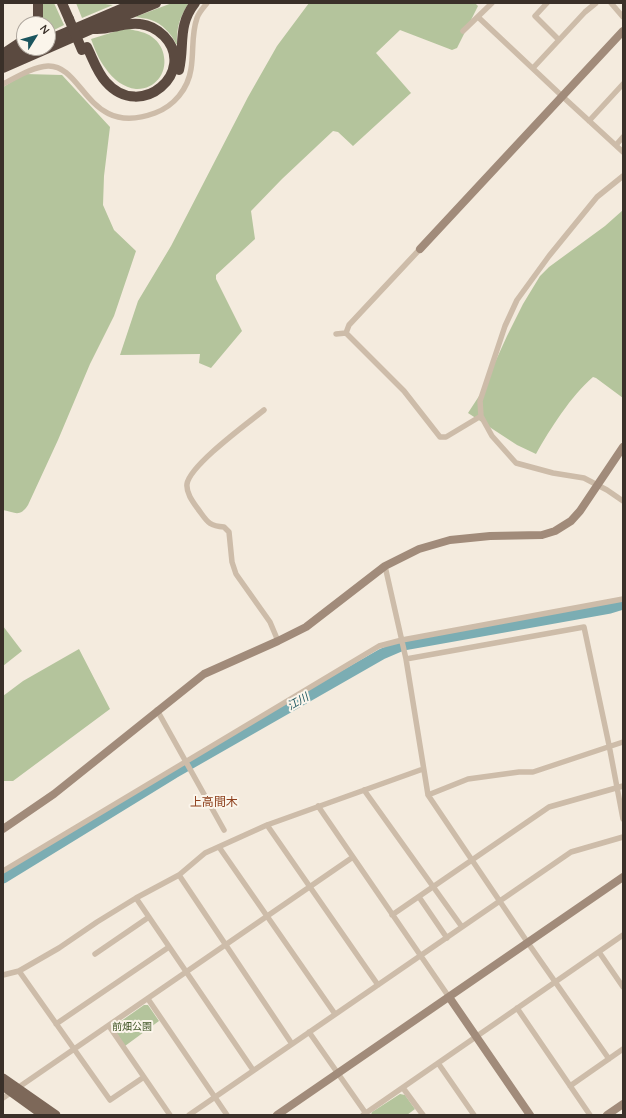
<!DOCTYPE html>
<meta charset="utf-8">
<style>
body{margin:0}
#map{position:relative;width:626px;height:1118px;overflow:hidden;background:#f4ebde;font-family:Quicksand,sans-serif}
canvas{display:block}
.frame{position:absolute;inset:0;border:4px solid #3a3029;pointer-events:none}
.north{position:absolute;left:16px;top:16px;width:40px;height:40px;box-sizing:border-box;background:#fbf5eb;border:1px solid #aea69d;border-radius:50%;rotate:53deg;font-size:11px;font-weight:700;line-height:16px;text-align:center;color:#3a3029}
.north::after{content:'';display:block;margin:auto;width:14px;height:18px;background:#1b555e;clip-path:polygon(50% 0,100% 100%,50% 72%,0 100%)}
</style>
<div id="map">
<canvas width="626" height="1118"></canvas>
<div class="frame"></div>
<div class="north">N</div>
</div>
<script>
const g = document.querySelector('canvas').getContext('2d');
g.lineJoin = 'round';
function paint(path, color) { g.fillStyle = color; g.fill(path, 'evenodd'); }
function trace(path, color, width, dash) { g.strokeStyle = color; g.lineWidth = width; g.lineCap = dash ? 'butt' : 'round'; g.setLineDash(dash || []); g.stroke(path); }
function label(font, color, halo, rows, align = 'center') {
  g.font = font + ' Quicksand,"Noto Sans JP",sans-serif'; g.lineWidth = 4; g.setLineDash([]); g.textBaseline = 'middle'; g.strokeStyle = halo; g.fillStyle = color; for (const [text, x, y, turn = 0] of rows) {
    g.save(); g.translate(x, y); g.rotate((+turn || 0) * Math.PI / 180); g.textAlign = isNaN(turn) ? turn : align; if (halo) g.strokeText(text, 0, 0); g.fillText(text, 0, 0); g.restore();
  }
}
const green = new Path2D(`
 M 43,3 L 54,3 L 64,25 L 48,33 L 48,24 L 40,24 Z
 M 76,3 L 98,3 L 113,5 L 82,18 Z
 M 172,3 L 189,3 C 180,16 176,28 177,44 L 176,44 C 172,34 161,23 151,20 C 146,18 140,18 135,17 Z
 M 309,3 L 475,3 L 478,6 L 457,48 L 452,50 L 400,30 L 376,53 L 411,93 L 353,146 L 338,132 L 333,131 L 282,179 L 251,211 L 255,239 L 216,275 L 216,279 L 242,331 L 211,368 L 199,363 L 200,354 L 120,355 L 138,301 L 171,246 L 248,97 L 277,46 Z
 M 129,29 C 137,31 146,32 152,37 C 159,42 163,49 164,57 C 167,74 154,90 136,89 C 124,88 113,79 106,69 C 99,60 95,50 91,39 L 120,30 Z
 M 25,74 L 62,75 L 110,127 L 104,176 L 103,205 L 114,230 L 136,251 L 114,316 L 90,364 L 58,440 L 28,505 C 20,517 16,513 3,510 L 3,87 Z
 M 623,210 L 623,398 L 596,378 L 593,377 C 571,396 550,429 536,454 L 517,445 L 468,413 L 481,393 L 507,336 L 523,304 L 540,276 L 549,267 L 605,226 Z
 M 3,626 L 22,651 L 3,666 Z
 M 79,649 L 110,709 L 13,781 L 3,781 L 3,696 L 23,681 Z
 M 144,1005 L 148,1005 L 159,1021 L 125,1046 L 114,1029 L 114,1026 Z
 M 400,1094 L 405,1095 L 415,1109 L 407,1115 L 371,1115 L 372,1112 Z`);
const river = new Path2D(`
 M 3,878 L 174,773 L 382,654 L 403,645 L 610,608 L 623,604`);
const street = new Path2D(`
 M 547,3 L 535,16 L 559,40
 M 611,3 L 623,17
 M 478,17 L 562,96 L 623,152
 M 463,31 L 492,3
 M 533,68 L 585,12 L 596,3
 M 3,84 C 17,77 32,67 48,66 C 84,65 87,138 155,113 C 174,106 188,89 191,69 C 194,51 191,35 197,18 C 199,12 204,7 207,3
 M 589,121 L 623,84
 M 616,145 L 623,137
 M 623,176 L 597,197 L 549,256 L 517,300 L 505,326 L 480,401 L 481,416 L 492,436 L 516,463 L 553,473 L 584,478 L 607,490 L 623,501
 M 346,333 L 349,325 L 420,249
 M 336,334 L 346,333 L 404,391 L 440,437 L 446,437 L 481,416
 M 264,410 C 248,423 190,465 187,484 C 186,493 193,502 198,509 C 207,521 208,526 224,527 L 229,532 L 232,562 L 236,574 L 270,622 L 278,641
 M 385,566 L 406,659 L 428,795 L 528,943 L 609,1059
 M 406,659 L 584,627 L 609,745 L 623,819
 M 157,710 L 224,830
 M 364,790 L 462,927
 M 428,795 L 468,779 L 519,772 L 533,772 L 623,742
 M 318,806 L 449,997
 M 267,825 L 378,985
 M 219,847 L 335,1014
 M 3,871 L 379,646 L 402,640 L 623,599
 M 179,875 L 292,1044
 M 419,897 L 447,938
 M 136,898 L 253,1070
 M 392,915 L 549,807 L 623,786
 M 599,952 L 623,987
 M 95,954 L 149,917
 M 19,971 L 110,1100 L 144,1077
 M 3,975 L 19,971 L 59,948 L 97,922 L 136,898 L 179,875 L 205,853 L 267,825 L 423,769
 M 148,999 L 227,1115
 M 517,1008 L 590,1115
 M 56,1024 L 169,947
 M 109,1026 L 170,1115
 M 309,1032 L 367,1115
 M 438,1063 L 474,1115
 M 570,1086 L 623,1049
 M 403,1088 L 423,1115
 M 3,1098 L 353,857
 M 189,1115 L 571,852 L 623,837
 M 363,1115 L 623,935`);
const secondary = new Path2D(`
 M 420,249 L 623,31
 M 3,829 L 54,794 L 204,674 L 278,641 L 306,627 L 385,566 L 419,549 L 450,540 L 490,536 L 542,535 L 555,531 L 571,521 L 580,511 L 623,447
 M 449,997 L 530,1115
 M 277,1115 L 623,877
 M 607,1115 L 623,1104`);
const primary = new Path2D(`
 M 3,1078 L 56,1115
 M 3,1086 L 43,1115`);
const highway = new Path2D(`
 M 62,3 L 69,19
 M 35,24 L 38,17 L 38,3
 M 48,40 L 135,3
 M 87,47 C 93,59 97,72 106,82 C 141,122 198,71 164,36 C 158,30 149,25 140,24 C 128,22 119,27 107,28 C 102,29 97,29 92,29
 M 3,54 L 24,40
 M 3,60 L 30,48
 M 3,68 L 92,29 L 156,3
 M 179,70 C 185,45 177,26 195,3`);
const highwayBridge = new Path2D(`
 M 69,19 L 82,50`);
const parkNames = [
 ["前畑公園",132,1027]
];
const waterNames = [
 ["江川",298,702,-30]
];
const quarterNames = [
 ["上高間木",214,802]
];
paint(green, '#b4c49c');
trace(river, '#7badb3', 11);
trace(street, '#cdbca9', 5.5);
trace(secondary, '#a18b7a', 8);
trace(primary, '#7d6859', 9);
trace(highway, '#5b4a40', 10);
trace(highwayBridge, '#5b4a40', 10);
label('10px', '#455a2b', '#fbf5eb', parkNames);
label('italic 11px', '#1b555e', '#fbf5eb', waterNames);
label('12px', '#8e401d', '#fbf5eb', quarterNames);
</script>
